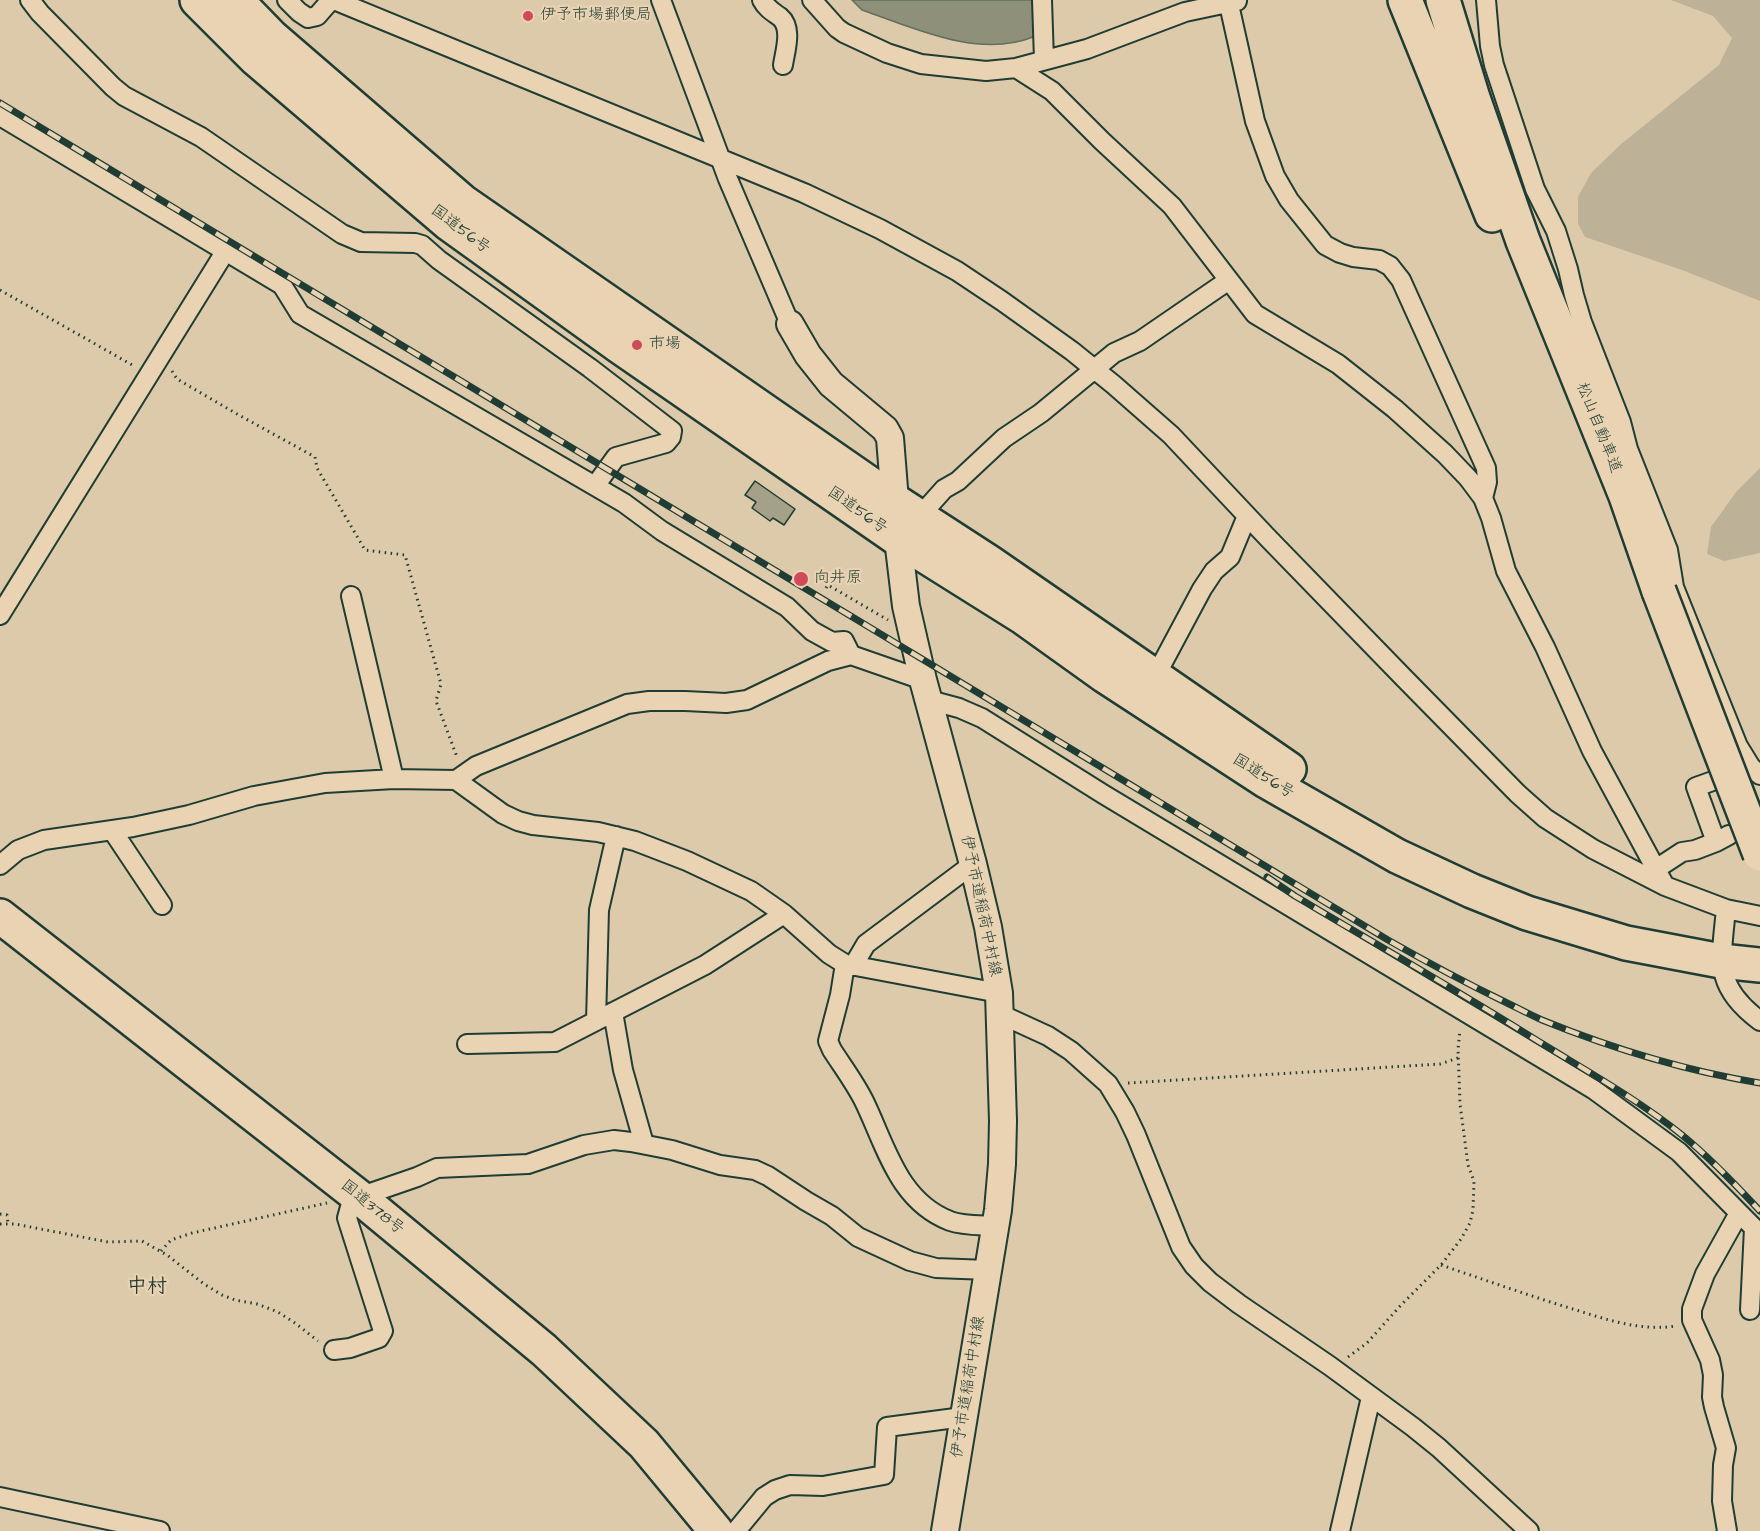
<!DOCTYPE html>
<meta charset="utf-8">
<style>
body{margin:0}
canvas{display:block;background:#ddcaaa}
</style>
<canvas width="1760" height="1531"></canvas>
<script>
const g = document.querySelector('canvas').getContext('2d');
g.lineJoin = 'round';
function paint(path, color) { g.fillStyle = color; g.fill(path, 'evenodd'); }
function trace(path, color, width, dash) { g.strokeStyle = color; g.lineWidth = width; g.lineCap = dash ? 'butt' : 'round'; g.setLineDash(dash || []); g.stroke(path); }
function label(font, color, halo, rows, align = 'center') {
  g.font = font + ' "Architects Daughter","Klee One",sans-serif'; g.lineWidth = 4.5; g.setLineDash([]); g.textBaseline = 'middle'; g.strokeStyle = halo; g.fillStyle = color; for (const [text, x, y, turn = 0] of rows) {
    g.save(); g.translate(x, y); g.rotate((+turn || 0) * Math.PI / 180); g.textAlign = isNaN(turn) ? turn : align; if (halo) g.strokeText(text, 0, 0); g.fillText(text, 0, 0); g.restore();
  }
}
const green = new Path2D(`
 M 1671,0 L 1760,0 L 1760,301 L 1682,270 L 1585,237 L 1578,224 L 1578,197 L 1591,173 L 1620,145 L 1719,65 L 1732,38 L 1713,16 Z
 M 1760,468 L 1760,553 L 1724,561 L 1707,554 L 1711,527 L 1736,492 Z`);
const water = new Path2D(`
 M 852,0 L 1037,0 L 1037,17 L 1033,37 C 978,59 914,28 862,10 Z`);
const building = new Path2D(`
 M 755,481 L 795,509 L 784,525 L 773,518 L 770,521 L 752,508 L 756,502 L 745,495 Z`);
const path = new Path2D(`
 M 0,290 L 134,366
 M 172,371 L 177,379 L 237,414 L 315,457 L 317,468 L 365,550 L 405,555 L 441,684 L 436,701 L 457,757
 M 826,588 L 828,585 L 888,620
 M 1128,1083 L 1440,1064 L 1458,1058
 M 0,1214 L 7,1215 L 8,1224
 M 0,1224 L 15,1224 L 108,1242 L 142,1241 L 167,1255 L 204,1284 L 222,1295 L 235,1300 L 257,1304 L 278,1312 L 295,1323 L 318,1341
 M 161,1251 L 171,1240 L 192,1233 L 327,1203
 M 1441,1265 C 1482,1279 1522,1293 1563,1306 C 1600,1317 1637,1332 1676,1326
 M 1348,1357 L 1367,1343 L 1401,1305 L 1441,1265 L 1461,1239 L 1470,1223 L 1473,1210 L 1474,1181 L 1468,1165 L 1460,1104 L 1458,1049 L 1460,1030`);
const street = new Path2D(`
 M 30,0 L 40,13 L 113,87 L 124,96 L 201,137 L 342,234 L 361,242 L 415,243 L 422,245 L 439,260 L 590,368 L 672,431 L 671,437 L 666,443 L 616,457 L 595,486
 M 287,0 L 299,12 L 308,18 L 317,16 L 331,0
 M 334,0 L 804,193 L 880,229 L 957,271 L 1002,301 L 1072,351 L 1114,385 L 1171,435 L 1268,538 L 1404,678 L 1518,794 L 1545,818 L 1593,849 L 1665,886 L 1726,909 L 1760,916
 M 661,0 L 728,179 L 790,324
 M 762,0 C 766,8 773,12 780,17 C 793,28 785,51 783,65
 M 812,0 L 837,28 L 844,33 L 887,53 L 921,64 L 986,71 L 1016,68 L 1087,49 L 1185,12 L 1237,1
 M 1042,0 L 1044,60
 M 1228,0 L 1255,121 L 1275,176 L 1289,200 L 1325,245 L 1340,253 L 1353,257 L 1379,260 L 1390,266 L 1401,280 L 1486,468 L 1487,482 L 1483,498
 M 1486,0 L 1490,46 L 1494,65 L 1535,189 L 1556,231 L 1568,269 L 1574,295 L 1582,322 L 1621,422 L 1628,449 L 1668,550 L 1674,587 L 1738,746 L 1751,767 L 1760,775
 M 1016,68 L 1052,91 L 1102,141 L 1172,206 L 1255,314 L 1338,364 L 1395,409 L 1445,454 L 1468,478 L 1483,498 L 1491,518 L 1506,571 L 1545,647 L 1592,751 L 1665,886
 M 0,116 L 282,285 L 300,314 L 624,503 L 662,531 L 787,607 L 812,631 L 832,642 L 844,641 L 851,655
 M 919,517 L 944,489 L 958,481 L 1004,438 L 1041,413 L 1114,353 L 1140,341 L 1229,280
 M 351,596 L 394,779
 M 0,615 L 225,252
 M 1155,677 L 1202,589 L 1214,571 L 1230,557 L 1247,516
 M 929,700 L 959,708 L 982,718 L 1103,794 L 1593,1089 L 1679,1152 L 1760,1234
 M 456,780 L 476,766 L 627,704 L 649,701 L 685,701 L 726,703 L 747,700 L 828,661 L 851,655 L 923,680
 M 112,830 L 162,905
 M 1716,842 L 1696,787 L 1735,773
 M 0,865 L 18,850 L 44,840 L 133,827 L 189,815 L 254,796 L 325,783 L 394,779 L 456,780 L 503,814 L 518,821 L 533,825 L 598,832 L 635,841 L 687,861 L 751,891 L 784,914 L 829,954 L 845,964 L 999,993
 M 1656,869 L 1682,852 L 1695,850 L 1716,842 L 1729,835
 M 1726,909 C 1721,961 1713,986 1760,1021
 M 845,964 L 840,995 L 828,1041 L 832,1050 C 843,1067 855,1083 864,1101 C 886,1146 898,1201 950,1221 C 964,1226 980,1225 995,1226
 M 853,966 L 866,944 L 973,864
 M 613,1012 L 623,1070 L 644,1144
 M 1000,1014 L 1048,1036 L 1071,1051 L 1108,1084 L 1125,1112 L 1136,1135 L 1181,1247 L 1194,1266 L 1210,1282 L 1239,1304 L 1330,1366 L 1413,1427 L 1439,1448 L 1529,1531
 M 596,1021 L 599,910 L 616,836
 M 467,1044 L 555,1042 L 705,965 L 784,914
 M 1750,1310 L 1754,1228
 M 334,1350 L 350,1348 L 379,1338 L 383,1331 L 347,1218 L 350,1207 L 359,1197 L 417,1177 L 437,1168 L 528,1164 L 584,1145 L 614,1140 L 631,1142 L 672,1150 L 720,1165 L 755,1170 L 768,1176 L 806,1201 L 832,1216 L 858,1237 L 910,1261 L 936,1268 L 988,1270
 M 0,1497 L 160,1531
 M 736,1531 L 764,1497 L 775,1490 L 790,1485 L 823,1486 L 884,1475 L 887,1427 L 963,1417
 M 1340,1531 L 1371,1397
 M 1727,1531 L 1722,1501 L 1723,1465 L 1726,1448 L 1714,1407 L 1712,1397 L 1713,1375 L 1710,1360 L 1692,1320 L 1692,1309 L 1705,1274 L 1739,1213`);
const secondary = new Path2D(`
 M 790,324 L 808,355 L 831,384 L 885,429 L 890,438 L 898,539 L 906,606 L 923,680 L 973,864 L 988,927 L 999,993 L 1003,1121 L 1002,1164 L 998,1210 L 945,1531`);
const highway = new Path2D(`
 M 197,0 L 256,59 L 448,223 L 619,346 L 898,539 L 1024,618 L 1105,676 L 1266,781 L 1397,856 L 1472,891 L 1527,913 L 1626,943 L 1721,961 L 1760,965
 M 236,0 L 272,37 L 462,201 L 895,501 L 989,562 L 1289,769
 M 1405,0 L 1492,215
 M 1443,0 L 1473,98 L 1523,241 L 1626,496 L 1659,591
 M 0,916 L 359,1197 L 544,1350 L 644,1444 L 716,1531`);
const rail = new Path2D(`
 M 0,103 L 1388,940 C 1425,961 1462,981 1501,1000 C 1514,1006 1528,1014 1542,1020 C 1611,1048 1686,1071 1760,1083
 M 1267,877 L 1295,896 C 1374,943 1455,989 1533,1038 C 1583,1069 1636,1098 1682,1135 C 1710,1158 1735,1184 1760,1211`);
const highwayBridge = new Path2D(`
 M 1659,591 L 1760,854`);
const markers = [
 [528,16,6,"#d1495b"],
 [637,345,6,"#d1495b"],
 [801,579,8,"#d1495b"]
];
const poiNames = [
 ["伊予市場郵便局",540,16],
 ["市場",649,345],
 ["向井原",814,579]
];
const streetNames = [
 ["国道56号",460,230,37],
 ["松山自動車道",1598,428,68],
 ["国道56号",857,511,35],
 ["国道56号",1263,777,32],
 ["伊予市道稲荷中村線",980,906,78],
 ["国道378号",372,1208,39],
 ["伊予市道稲荷中村線",969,1387,-81]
];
const quarterNames = [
 ["中村",147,1288]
];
paint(green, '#bdb297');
paint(water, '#8e907a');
trace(water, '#626f5e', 1.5);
paint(building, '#a5a188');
trace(building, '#1f3d34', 1.5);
trace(street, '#1f3d34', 22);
trace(secondary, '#1f3d34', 30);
trace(highway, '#1f3d34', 38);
trace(path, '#1f3d34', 3, [1.5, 4.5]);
trace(street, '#e9d3b2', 18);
trace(secondary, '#e9d3b2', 26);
trace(highway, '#e9d3b2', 33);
trace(rail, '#1f3d34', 7);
trace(rail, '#e9d3b2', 4.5, [14]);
trace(highwayBridge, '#1f3d34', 38, []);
trace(highwayBridge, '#e9d3b2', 33);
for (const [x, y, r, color] of markers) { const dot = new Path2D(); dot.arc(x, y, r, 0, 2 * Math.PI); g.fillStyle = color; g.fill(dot); trace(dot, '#e9d3b2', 2); }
label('16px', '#1f3d34', '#e9d3b2', poiNames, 'left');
label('16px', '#1f3d34', '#e9d3b2', streetNames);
label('bold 20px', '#1f3d34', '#e9d3b2', quarterNames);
</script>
